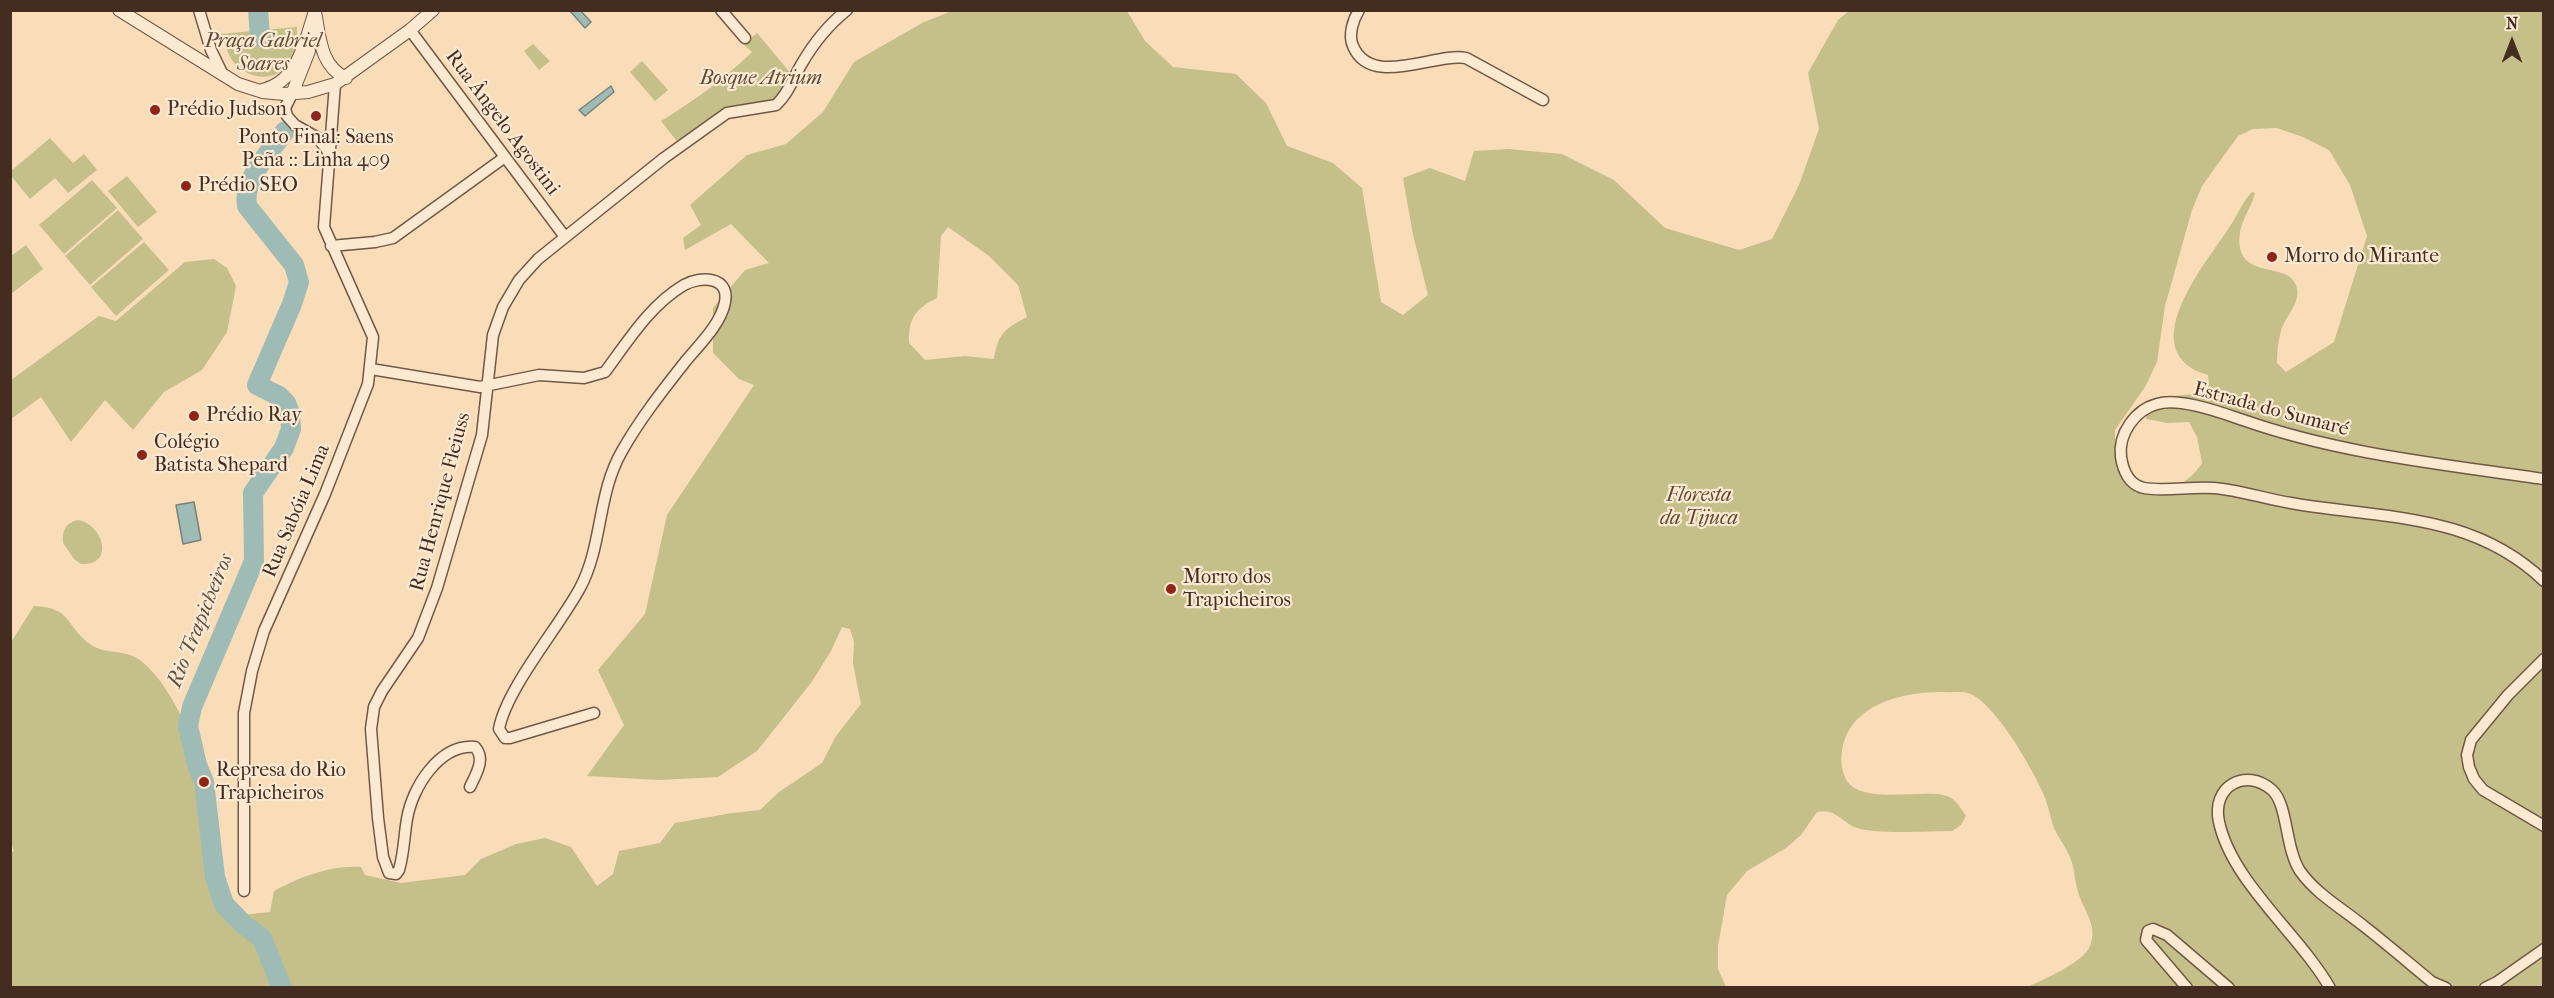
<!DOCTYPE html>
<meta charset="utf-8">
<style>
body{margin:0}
#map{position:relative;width:2554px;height:998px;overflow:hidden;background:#f9ddb9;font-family:"IM FELL French Canon",serif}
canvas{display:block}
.frame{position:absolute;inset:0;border:12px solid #442c20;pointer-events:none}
.north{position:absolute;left:2482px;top:12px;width:60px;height:60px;-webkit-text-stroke:4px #fbe9d2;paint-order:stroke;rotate:0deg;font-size:16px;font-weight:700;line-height:24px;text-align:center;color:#442c20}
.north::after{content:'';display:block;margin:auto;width:21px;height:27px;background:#442c20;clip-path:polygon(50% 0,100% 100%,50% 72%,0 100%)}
</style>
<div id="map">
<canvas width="2554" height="998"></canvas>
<div class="frame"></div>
<div class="north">N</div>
</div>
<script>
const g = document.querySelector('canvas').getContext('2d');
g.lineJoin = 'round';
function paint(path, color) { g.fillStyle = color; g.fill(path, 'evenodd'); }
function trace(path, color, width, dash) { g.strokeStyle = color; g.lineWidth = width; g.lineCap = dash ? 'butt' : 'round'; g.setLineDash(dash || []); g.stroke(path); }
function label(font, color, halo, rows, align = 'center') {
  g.font = font + ' "IM FELL French Canon",serif'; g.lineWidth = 4.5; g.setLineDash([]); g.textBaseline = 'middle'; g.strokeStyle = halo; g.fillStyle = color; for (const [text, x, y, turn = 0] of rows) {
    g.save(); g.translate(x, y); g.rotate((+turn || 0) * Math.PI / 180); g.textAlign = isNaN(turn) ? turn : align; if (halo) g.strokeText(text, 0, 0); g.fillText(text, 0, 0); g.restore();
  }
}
const green = new Path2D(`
 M 952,11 L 1127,11 L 1145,41 L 1173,67 L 1236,74 L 1266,103 L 1287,146 L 1333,163 L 1362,188 L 1381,302 L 1403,315 L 1428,295 L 1413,235 L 1403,178 L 1430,168 L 1465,181 L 1474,151 L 1508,149 L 1562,154 L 1614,180 L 1665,228 L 1739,250 L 1772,239 L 1799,185 L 1819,129 L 1808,73 L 1838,20 L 1849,11 L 2543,11 L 2543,987 L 2027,987 C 2043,980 2084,962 2090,946 C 2098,927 2085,912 2079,895 C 2075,884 2075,871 2071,860 C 2067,848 2059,839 2054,828 C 2050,816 2048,804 2043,793 C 2032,768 1994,701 1968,693 C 1962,691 1952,693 1946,692 C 1905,691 1849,703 1842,751 C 1840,761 1842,772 1847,781 C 1862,804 1920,790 1943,795 C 1955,797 1960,807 1966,816 L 1961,825 L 1952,831 C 1929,831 1873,835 1854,827 C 1841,820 1834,808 1817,812 L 1801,835 L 1786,848 L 1747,871 L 1727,895 L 1718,946 L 1718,969 L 1726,987 L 11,987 L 10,853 L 14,851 L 11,842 L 11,642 L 34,606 C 71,608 64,622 87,642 C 101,654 121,650 135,657 C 142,660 151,670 156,676 C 166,688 178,708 184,723 C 192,743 190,778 209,790 L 208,834 L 211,856 L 233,916 L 270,912 L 274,891 C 300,877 331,865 361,867 L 365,875 L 401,883 L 465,875 L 481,859 L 516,844 L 545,838 L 571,847 L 597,886 L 613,874 L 619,851 L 660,843 L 675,823 L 732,813 L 760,810 L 779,792 L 822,763 L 836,736 L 861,704 L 853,663 L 854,642 L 850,629 L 842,627 L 831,651 L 811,683 L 757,751 L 718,777 L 659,780 L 587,776 L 624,725 L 598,670 L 645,614 L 667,515 L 754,385 L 739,379 L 713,353 L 713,308 L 745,270 L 769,263 L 731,224 L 685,250 L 683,238 L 701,225 L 690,205 L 747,155 L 786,144 L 823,112 L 854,62 L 924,22 ZM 2277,128 L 2303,137 L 2329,150 L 2350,185 L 2367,236 L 2334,342 L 2286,372 L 2277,363 C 2277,352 2278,341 2281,331 C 2285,316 2304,301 2295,283 C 2284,261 2233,281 2240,232 C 2243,217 2252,206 2255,193 L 2252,192 C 2243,200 2235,220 2227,231 C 2203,266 2132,353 2208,375 L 2209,385 C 2203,388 2197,393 2191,394 C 2171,398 2150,391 2146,419 L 2167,423 L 2189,422 L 2197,437 L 2202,463 C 2187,487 2163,493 2136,493 L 2119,465 L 2115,450 L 2115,430 L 2145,387 L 2157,362 L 2165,306 L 2192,210 L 2202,186 L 2238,136 L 2253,129 ZM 948,227 L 989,256 L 1018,285 L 1027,317 C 1004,329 998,334 994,359 L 965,356 L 925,360 L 909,343 C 908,319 916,308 937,298 L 941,236 Z
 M 297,27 C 297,38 297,50 291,60 C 280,82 251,81 235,64 C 228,56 225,44 221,34 Z
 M 757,33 L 793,76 L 776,105 L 733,108 L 679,144 L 661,121 C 694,101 724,79 752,52 L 743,44 Z
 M 533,44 L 550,61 L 539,70 L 524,51 Z
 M 642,61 L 668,90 L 655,101 L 630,72 Z
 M 50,138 L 73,163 L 84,154 L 97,170 L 68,193 L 55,178 L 30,199 L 11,176 L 11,171 Z
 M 127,176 L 157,212 L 138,227 L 108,191 Z
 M 92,180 L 117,208 L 64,254 L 39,225 Z
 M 118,210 L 143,239 L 90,285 L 65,256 Z
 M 144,242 L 169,270 L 116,316 L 91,287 Z
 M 26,245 L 43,269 L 11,294 L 11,256 Z
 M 214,259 L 227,268 L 236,286 L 227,332 L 202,370 L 164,392 L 133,430 L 105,400 L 71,442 L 41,397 L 11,419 L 11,380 L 99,316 L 116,321 L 185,262 Z
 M 78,520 C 103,524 116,566 81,564 L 74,559 L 63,543 C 62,531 65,523 78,520 Z`);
const water = new Path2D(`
 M 570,11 L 581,11 L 591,22 L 585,28 Z
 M 611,86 L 614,92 L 585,116 L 579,110 Z
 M 194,502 L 201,540 L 183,544 L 176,505 Z`);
const river = new Path2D(`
 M 258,10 L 260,37
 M 282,988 L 262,938 L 244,925 L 224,904 L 215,877 L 204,782 L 197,765 L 188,726 L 192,707 L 254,561 L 253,493 L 284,448 L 291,429 L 290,413 L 286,403 L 279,396 L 257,385 L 292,304 L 299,282 L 294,265 L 247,206 C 242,179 271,151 285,131`);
const minor = new Path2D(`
 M 199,10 L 211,50 L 223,75
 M 721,10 L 745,38
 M 1359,10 C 1353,20 1348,35 1353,46 C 1371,89 1436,52 1466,58 L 1543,100
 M 410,30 L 565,237
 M 292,94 L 285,108 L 287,116 L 295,125 L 318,138 L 329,153
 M 331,246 L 375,242 L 393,238 L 505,157
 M 371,369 L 480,387 L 539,375 L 584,378 L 605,372 C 628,341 650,305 684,285 C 700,276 730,276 725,302 C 721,324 699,345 685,362 C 663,390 640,419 622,451 C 597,494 603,545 580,588 C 559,627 506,689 499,729 L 505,738 L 510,738 L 594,713
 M 2544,479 C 2442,464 2340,454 2243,420 C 2222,413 2179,397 2157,404 C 2135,410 2118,434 2121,457 C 2123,470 2129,485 2144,488 C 2166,492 2191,486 2214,488 C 2240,490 2265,499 2291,503 C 2382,519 2472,512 2544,581
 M 2544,659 L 2508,695 L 2471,740 L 2467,755 L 2469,767 L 2474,779 L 2483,790 L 2544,826
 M 470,787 C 476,774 486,759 475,747 C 439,744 412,788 407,819 C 404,836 404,853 399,870 L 396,874 L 389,873 L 383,857 L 378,818 L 371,729 L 374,707 L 382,691 L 418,638 L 437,588 L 482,435 L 493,335 L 503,307 L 519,280 L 538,259 L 664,158 L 727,113 L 776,105 C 788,94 793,79 801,65 C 813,44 828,25 847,10
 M 244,891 L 244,713 L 252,671 L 264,631 L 325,494 L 368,384 L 373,337 L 324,227 L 335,84
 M 2187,988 L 2146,940 L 2148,931 L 2153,929 L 2167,935 L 2229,988
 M 2330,988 C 2299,934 2232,882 2219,822 C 2211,786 2246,767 2272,790 C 2288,804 2285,848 2300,871 C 2316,894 2343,909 2365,927 C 2388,945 2410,964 2432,982 L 2446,988
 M 2485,988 L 2497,982 L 2544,949`);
const tertiary = new Path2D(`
 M 119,10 L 238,84 L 263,92 L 284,94 L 308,92 L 335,84 L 410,30 L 433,10
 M 315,12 C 320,37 320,66 346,78
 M 262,90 C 298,82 305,42 315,11
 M 292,94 L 309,51`);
const markers = [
 [155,110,6,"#8f2418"],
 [316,116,6,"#8f2418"],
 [186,186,6,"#8f2418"],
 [2272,257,6,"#8f2418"],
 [194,416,6,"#8f2418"],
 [142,455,6,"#8f2418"],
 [1171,589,6,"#8f2418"],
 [204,782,6,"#8f2418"]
];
const parkNames = [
 ["Praça Gabriel",263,42],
 ["Soares",263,65],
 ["Bosque Atrium",761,79],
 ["Floresta",1699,496],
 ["da Tijuca",1699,519]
];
const poiNames = [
 ["Prédio Judson",167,110],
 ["Ponto Final: Saens",316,138,"center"],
 ["Peña :: Linha 409",316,161,"center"],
 ["Prédio SEO",198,186],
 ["Morro do Mirante",2284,257],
 ["Prédio Ray",206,416],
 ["Colégio",154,443],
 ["Batista Shepard",154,466],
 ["Morro dos",1183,578],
 ["Trapicheiros",1183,601],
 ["Represa do Rio",216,771],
 ["Trapicheiros",216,794]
];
const streetNames = [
 ["Rua Ângelo Agostini",502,123,53],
 ["Estrada do Sumaré",2271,410,15],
 ["Rua Henrique Fleiuss",441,502,-75],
 ["Rua Sabóia Lima",297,511,-67]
];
const waterNames = [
 ["Rio Trapicheiros",201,621,-68]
];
paint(green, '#c5bf8a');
paint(water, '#9fbbb6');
trace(water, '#7b827a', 1.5);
trace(river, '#9fbbb6', 20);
trace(minor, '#715846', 13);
trace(tertiary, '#715846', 14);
trace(minor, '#fbe9d2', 10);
trace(tertiary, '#fbe9d2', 12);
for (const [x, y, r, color] of markers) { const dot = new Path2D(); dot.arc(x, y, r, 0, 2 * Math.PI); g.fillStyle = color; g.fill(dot); trace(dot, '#fbe9d2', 2); }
label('italic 20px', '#5e4935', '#fbe9d2', parkNames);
label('20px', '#442c20', '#fbe9d2', poiNames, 'left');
label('20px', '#442c20', '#fbe9d2', streetNames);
label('italic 21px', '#5b5046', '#fbe9d2', waterNames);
</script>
